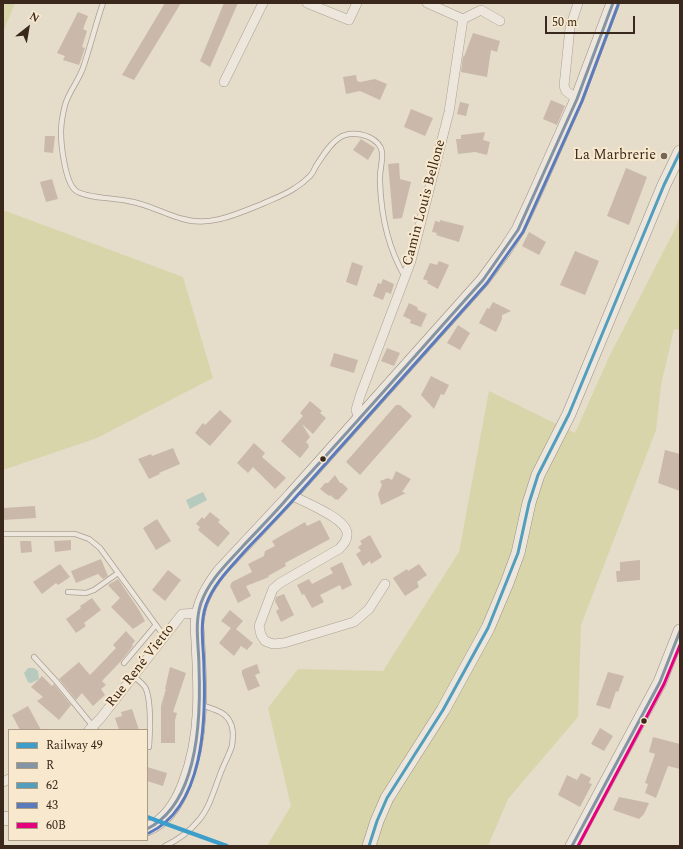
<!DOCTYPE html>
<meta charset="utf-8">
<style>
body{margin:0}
#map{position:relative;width:683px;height:849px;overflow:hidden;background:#e5dcca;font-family:Spectral,serif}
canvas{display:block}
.frame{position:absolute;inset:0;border:4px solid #39281b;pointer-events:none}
.legend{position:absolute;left:8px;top:729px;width:140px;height:112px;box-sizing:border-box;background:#f8e9ce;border:1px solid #ac9c86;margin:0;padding:5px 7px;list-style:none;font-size:12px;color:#39281b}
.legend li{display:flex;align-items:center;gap:8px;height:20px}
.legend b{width:20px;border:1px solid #ac9c86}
.north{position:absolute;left:8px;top:8px;width:40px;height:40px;-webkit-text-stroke:3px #f8e9ce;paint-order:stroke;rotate:31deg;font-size:11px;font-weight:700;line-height:16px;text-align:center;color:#39281b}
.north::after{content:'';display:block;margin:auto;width:14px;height:18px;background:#39281b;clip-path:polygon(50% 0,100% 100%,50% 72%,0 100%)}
.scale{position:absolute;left:545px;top:16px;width:90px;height:18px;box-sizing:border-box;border:2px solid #39281b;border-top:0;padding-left:5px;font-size:12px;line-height:14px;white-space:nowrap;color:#39281b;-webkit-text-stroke:3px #f8e9ce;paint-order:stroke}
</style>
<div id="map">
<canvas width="683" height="849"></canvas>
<div class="frame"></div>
<ul class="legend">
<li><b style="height:5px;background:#3d9eca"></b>Railway 49</li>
<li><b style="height:5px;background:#8494a4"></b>R</li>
<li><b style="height:5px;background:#529ebc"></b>62</li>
<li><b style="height:5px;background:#5b7bbc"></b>43</li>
<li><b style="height:5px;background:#e5007d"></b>60B</li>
</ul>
<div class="north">N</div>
<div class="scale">50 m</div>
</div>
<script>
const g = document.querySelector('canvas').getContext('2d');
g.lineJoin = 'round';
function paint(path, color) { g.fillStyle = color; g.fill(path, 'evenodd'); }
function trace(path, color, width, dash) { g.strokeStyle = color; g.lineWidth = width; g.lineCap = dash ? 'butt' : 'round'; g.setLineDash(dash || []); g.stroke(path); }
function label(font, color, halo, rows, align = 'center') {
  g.font = font + ' Spectral,serif'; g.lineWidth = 4; g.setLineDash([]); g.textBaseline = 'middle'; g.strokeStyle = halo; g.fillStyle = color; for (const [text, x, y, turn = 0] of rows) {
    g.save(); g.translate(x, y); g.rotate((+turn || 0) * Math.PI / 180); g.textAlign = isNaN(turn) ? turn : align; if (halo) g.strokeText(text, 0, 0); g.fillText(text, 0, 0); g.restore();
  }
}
const green = new Path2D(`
 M 3,3 L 15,3 L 3,32 Z
 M 3,210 L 183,277 L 213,378 L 97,438 L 3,470 Z
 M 680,216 L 680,330 L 674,329 L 661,385 L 656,430 L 581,625 L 578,717 L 508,799 L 488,846 L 267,846 L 291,806 L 268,708 L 298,669 L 383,671 L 459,552 L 489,391 L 575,433 L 609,357 L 675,229 Z`);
const water = new Path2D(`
 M 203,492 L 207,500 L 190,509 L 186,500 Z
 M 28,668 L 34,668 L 38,671 L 39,679 L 31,683 L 28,682 L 24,673 Z`);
const building = new Path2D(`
 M 165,3 L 181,3 L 134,80 L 122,75 Z
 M 224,3 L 238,3 L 210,67 L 200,61 Z
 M 78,12 L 88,16 L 83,29 L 87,31 L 82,47 L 85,48 L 79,65 L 63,60 L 65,56 L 57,53 Z
 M 473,33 L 500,41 L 497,52 L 491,50 L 487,77 L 461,72 L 463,56 L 464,57 Z
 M 356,75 L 357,81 L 360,82 L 375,79 L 387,84 L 380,100 L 360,91 L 346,94 L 343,77 Z
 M 551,100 L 565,106 L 557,125 L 543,119 Z
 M 460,102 L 469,104 L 466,116 L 457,114 Z
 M 411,109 L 433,118 L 425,136 L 404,127 Z
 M 485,132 L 483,140 L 490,142 L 487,155 L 475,152 L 458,154 L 456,139 L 461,139 L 461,135 Z
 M 45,136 L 55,136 L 53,153 L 44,152 Z
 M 361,139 L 375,148 L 368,160 L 353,150 Z
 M 399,163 L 400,179 L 411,182 L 402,218 L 393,219 L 388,164 Z
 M 626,168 L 647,177 L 629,225 L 607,216 Z
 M 52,179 L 58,199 L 46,202 L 40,182 Z
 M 440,220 L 464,226 L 459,242 L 436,235 L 437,233 L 432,232 L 435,221 L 440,222 Z
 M 529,232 L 546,242 L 539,255 L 522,246 Z
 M 575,251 L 599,261 L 585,295 L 560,285 Z
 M 439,261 L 449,265 L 438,289 L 427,283 L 428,281 L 423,279 L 430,263 L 437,265 Z
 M 352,262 L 363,266 L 357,286 L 346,282 Z
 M 383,279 L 394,284 L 391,294 L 386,292 L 383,300 L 373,296 L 378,283 L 381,284 Z
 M 493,302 L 511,311 L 502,315 L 502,319 L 496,332 L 479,323 L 487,308 L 489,309 Z
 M 409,303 L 417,307 L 418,310 L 427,314 L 421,327 L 410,323 L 411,320 L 403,316 Z
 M 458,325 L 470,333 L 460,350 L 447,343 Z
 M 387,348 L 400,353 L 394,366 L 381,361 Z
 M 334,353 L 358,360 L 354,373 L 330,366 Z
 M 431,376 L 449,385 L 444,395 L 441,394 L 434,409 L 421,395 Z
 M 310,401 L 322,411 L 320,413 L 326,418 L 313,434 L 302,424 L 310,437 L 306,442 L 309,445 L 308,446 L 309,447 L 300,458 L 281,441 L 303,416 L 300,413 Z
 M 396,405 L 400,405 L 412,416 L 360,475 L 346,462 Z
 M 220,410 L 232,421 L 210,446 L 195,433 L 203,423 L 205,425 Z
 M 254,443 L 265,453 L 262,457 L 286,478 L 275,489 L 253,467 L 248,473 L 237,463 Z
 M 173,448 L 180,464 L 159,473 L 160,474 L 149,479 L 138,459 L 151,454 L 152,456 Z
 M 665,450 L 680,454 L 680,491 L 658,483 Z
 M 396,471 L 411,479 L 402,492 L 406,493 L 381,505 L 378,494 L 382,485 L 380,481 L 388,478 L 392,480 Z
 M 335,475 L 340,483 L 342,483 L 348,489 L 338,500 L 337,499 L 336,500 L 330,495 L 329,496 L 320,489 L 325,483 L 328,483 Z
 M 35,506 L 36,518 L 3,520 L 3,508 Z
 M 210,512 L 220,520 L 218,522 L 230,533 L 218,547 L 198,530 L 200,527 L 196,524 L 202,517 L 204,519 Z
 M 157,519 L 171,541 L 156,550 L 143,528 Z
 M 320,520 L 330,539 L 285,563 L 286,566 L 268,576 L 269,577 L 246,586 L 251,596 L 238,603 L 230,586 L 232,582 L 252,572 L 248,564 L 264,556 L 265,551 L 275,546 L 272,541 L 305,522 L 307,526 Z
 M 370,535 L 382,557 L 371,564 L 370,561 L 363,566 L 356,554 L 361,551 L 358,547 L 362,544 L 360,541 Z
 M 71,540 L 71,550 L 55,552 L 54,541 Z
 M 20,541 L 31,541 L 32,552 L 21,553 Z
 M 101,559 L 108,576 L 103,579 L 98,574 L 76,583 L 71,571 Z
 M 640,560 L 640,580 L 617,582 L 616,571 L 620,571 L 620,562 Z
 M 342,562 L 352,585 L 342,590 L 340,585 L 320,595 L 324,602 L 312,608 L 304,594 L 302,595 L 297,585 L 309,579 L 312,584 L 333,573 L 330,568 Z
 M 60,564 L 70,577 L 58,585 L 56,583 L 42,594 L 33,582 Z
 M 419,564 L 427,575 L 417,582 L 419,587 L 405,596 L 393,578 L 407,569 L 408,571 Z
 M 168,570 L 181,580 L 165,601 L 152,590 Z
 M 118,579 L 139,610 L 145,621 L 133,629 L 111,607 L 120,598 L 108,585 Z
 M 284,594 L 294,615 L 281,622 L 276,611 L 279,609 L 275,601 L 276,597 Z
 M 92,598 L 101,610 L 84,623 L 86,626 L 76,633 L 66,619 L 81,608 L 80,606 Z
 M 230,610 L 243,621 L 236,629 L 253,643 L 247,650 L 241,646 L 234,656 L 219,643 L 231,628 L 221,621 Z
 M 126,631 L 135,641 L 132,645 L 133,646 L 121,661 L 102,681 L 106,685 L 101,689 L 105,695 L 93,706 L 82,693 L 76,700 L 59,679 L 79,662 L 90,675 L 116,648 L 113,645 Z
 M 257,664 L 260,673 L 255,675 L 260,686 L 248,691 L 242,674 L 242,670 Z
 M 170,667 L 186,673 L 173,712 L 177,713 L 175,720 L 175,743 L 161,743 L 161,706 L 166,689 L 165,689 Z
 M 608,672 L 624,676 L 618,692 L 616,691 L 610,709 L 596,705 Z
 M 42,676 L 52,686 L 54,684 L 71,705 L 59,720 L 37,701 L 43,697 L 31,687 Z
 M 28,706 L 41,730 L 20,730 L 12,715 Z
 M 132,709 L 139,730 L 119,730 L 115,718 L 122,716 L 121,712 Z
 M 600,728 L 613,736 L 604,751 L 591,744 Z
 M 653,737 L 680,744 L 680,769 L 668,766 L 656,798 L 645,793 L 648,784 L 645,783 L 655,754 L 649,752 Z
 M 147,767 L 167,773 L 163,786 L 147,781 Z
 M 581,773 L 591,778 L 589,783 L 592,784 L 580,807 L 558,795 L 567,775 L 577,780 Z
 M 619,797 L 649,803 L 644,814 L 639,819 L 613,810 Z`);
const lane = new Path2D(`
 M 103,3 C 96,23 91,44 84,65 C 80,79 69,91 65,105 C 63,113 61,123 61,132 C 61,145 65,181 75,190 C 83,198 116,198 128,201 C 148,204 164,214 183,219 C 210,227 237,214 262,204 C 273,199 285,195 295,188 C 300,185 305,181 309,177 C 312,175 314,170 316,166 C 330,145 340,126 369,137 C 375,140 381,145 382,152 C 383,162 379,172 380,182 C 381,215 388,248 405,277
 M 3,534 L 75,534 L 89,539 L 100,548 L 164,636
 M 68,592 L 86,593 L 94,590 L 118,573
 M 34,657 L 56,681 L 96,730
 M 124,663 L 155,626
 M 133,676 C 137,679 142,683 145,687 C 152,700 150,732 149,747
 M 165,846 C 178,840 190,831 199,820 C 210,807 215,787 221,772 C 224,764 229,755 232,746 C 233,739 234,728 230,722 C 225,711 212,709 202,705`);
const street = new Path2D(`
 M 307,3 L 349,20 L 357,3
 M 463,19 L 481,10 L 500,21
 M 224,82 L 263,3
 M 577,99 L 566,91 L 564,86 L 570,28 L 578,3
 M 359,418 L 356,410 L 360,396 L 411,261 L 449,112 L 463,19 L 427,3
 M 291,495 C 304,502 346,518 347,533 C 348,540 343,545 339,549 L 280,583 L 273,589 L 259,626 L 261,635 L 265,641 L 273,644 L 284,643 L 354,622 L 369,609 L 385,584
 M 89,730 L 100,719 L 182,614 L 198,613
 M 3,782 L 9,779`);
const secondary = new Path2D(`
 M 3,819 L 9,818
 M 147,829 C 167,821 178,802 185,783 C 205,732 200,679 197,625 C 198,604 207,588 220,571 L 291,495 L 483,280 L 505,250 L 518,230 L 533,198 L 577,99 L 613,3
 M 369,846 L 377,821 L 387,798 L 443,710 L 488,628 L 507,583 L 518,553 L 529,503 L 538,475 L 569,414 L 664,185 L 680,152
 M 572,846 L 660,682 L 680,631`);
const bus1 = new Path2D(`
 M 147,829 C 199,803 201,717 199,667 C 199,646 194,624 201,603 C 209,580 227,564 243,546 C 259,529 276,512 291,494 C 356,424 419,351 483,280 L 518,230 L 577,99 L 613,3
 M 572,846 L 660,682 L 680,631`);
const bus2 = new Path2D(`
 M 369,846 L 377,821 L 387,798 L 443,710 L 488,628 L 518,553 L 529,503 L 538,475 L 569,414 L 664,185 L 680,152`);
const bus3 = new Path2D(`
 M 149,833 C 204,807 206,721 204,669 C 204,648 199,625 206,605 C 214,583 231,567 246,550 C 262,533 279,516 295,498 C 359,427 423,355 487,283 L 523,232 L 582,101 L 618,5`);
const bus4 = new Path2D(`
 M 578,846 L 664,684 L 680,645`);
const rail1 = new Path2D(`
 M 147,817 L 227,846`);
const markers = [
 [664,156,4,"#756758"],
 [323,459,3.5,"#39281b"],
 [644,721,3.5,"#39281b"]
];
const poiNames = [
 ["La Marbrerie",656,156]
];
const streetNames = [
 ["Camin Louis Bellone",425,203,-75],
 ["Rue René Vietto",141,666,-52]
];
paint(green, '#d8d5ab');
paint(water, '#b6cabd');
paint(building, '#cab9ab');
trace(lane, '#aaa094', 6);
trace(street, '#aaa094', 10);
trace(secondary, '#9a9084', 14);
trace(lane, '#ede6dc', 4.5);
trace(street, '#ede6dc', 9);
trace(secondary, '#ede6dc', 13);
trace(bus1, '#8494a4', 3);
trace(bus2, '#529ebc', 3);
trace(bus3, '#5b7bbc', 3);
trace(bus4, '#e5007d', 3);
trace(rail1, '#3d9eca', 4);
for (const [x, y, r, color] of markers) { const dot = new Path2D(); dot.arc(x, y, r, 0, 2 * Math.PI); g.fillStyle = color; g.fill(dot); trace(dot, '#f8e9ce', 1.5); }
label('14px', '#39281b', '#f8e9ce', poiNames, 'right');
label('14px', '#39281b', '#f8e9ce', streetNames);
</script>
